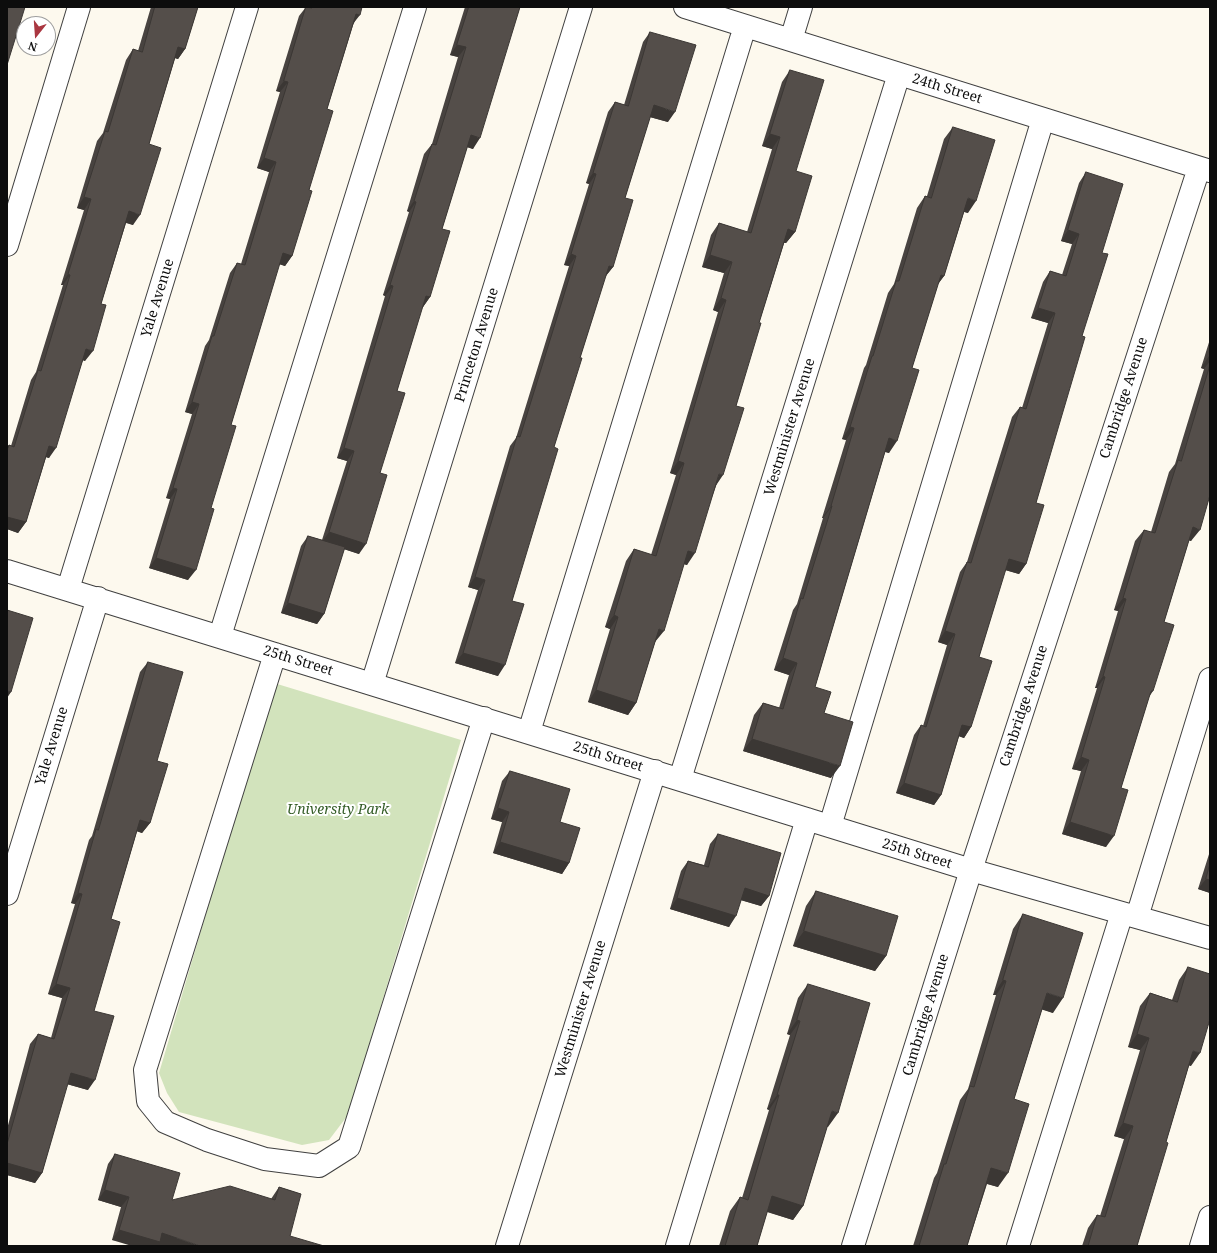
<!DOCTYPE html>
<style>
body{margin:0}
#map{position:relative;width:1217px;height:1253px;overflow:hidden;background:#fdf9ee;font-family:"Noto Serif",serif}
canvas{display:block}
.frame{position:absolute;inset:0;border:8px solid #0d0d0d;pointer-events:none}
.north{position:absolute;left:16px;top:16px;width:40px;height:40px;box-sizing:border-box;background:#fff;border:1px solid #9e9e9e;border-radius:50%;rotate:197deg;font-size:11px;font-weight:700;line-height:16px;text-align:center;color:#0d0d0d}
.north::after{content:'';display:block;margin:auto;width:14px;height:18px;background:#aa3741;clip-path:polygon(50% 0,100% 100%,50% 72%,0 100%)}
</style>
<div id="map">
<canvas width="1217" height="1253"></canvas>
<div class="frame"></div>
<div class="north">N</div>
</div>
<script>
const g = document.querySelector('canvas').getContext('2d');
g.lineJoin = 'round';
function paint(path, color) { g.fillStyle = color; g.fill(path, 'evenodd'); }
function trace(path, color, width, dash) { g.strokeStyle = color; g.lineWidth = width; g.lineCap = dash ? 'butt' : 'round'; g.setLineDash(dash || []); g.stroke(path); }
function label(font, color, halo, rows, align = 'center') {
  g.font = font + ' "Noto Serif",serif'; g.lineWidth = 4; g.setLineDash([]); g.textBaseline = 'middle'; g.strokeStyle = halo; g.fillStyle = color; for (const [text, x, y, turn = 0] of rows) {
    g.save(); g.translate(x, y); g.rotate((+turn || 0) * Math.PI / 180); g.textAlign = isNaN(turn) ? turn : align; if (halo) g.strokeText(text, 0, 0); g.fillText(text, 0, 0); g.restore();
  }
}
const green = new Path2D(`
 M 274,683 L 461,740 L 348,1115 L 329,1140 L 302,1145 L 179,1112 L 167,1093 L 159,1073 Z`);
const minor = new Path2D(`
 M 685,7 L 1210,171
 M 791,40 L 801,7
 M 7,245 L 79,7
 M 7,571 L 971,870 L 1210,938
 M 68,589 L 247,7
 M 220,636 L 415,7
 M 275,654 L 145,1070 L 148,1101 L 165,1122 L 207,1140 L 265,1159 L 319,1166 L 349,1147 L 484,718
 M 372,684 L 581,7
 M 529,732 L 745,26
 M 680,779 L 899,74
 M 830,826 L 1043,119
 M 7,894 L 98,598
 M 1137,917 L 1210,679
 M 507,1246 L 655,771
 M 677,1246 L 807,819
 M 853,1246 L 971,870 L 1199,168
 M 1018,1246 L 1122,913
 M 1201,1246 L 1210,1217`);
const wall = new Path2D(`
 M 151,7 L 198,7 L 185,49 L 178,59 L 175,58 L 149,144 L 133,225 L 126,223 L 101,304 L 85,361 L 83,360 L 49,458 L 46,457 L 26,522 L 18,533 L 7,529 L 7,447 L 9,445 L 11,446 L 31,380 L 36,372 L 63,285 L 61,285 L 84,210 L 77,208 L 97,141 L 103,133 L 126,60 L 133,49 L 138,51 Z
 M 306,7 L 362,7 L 353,25 L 327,109 L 309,190 L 292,256 L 285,266 L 279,264 L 231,425 L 188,580 L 149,568 L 170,499 L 166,498 L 192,414 L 185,412 L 205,346 L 209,340 L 230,273 L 237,263 L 241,264 L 269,172 L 257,168 L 280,92 L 276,91 L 299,16 Z
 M 465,7 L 520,7 L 473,149 L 467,147 L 442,229 L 430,297 L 423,307 L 422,307 L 397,391 L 380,473 L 359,554 L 344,549 L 324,614 L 317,624 L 281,613 L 301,546 L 308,536 L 322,540 L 347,461 L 337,458 L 385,296 L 383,295 L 409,212 L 407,211 L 424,154 L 432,144 L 458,57 L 450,55 Z
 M 650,32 L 668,122 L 650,117 L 625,198 L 613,267 L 605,277 L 580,358 L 554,447 L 512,601 L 498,676 L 455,663 L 478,590 L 468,587 L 510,446 L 516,438 L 569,266 L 564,265 L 589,184 L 586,183 L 608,112 L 615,102 L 624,105 L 643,42 Z
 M 790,70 L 796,171 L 795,232 L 786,243 L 784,243 L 759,323 L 736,406 L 716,486 L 687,565 L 684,564 L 655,642 L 636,703 L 628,715 L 588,702 L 610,629 L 605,627 L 626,561 L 634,549 L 651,555 L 676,475 L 670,473 L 718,312 L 713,310 L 724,273 L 702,267 L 711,235 L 719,223 L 747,232 L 772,149 L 762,146 L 782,82 Z
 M 953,127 L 968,213 L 964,212 L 944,276 L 938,284 L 912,368 L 889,453 L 885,452 L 815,687 L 824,713 L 831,778 L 743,751 L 754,715 L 763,703 L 779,708 L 789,675 L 774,670 L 793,610 L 797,604 L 823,518 L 822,518 L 846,440 L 842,439 L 864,368 L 866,365 L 888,293 L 894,284 L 917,208 L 925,196 L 927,196 L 944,139 Z
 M 1086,172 L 1102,253 L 1082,336 L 1036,503 L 1026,564 L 1019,574 L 1005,570 L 979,657 L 971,727 L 964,738 L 959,736 L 941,795 L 934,805 L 896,793 L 914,735 L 921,725 L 923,726 L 947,645 L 938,642 L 960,572 L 967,562 L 1012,417 L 1020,407 L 1022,408 L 1048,323 L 1031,318 L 1043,282 L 1050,271 L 1062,275 L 1072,244 L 1061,241 L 1079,183 Z
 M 1210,339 L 1210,495 L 1191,541 L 1189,540 L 1164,622 L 1149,697 L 1121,788 L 1106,847 L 1062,834 L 1081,771 L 1072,769 L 1097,688 L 1095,688 L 1118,611 L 1114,610 L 1135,541 L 1144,530 L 1151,532 L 1169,472 L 1175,464 L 1204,369 L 1201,368 Z
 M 148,662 L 157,761 L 150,823 L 142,833 L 137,831 L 111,919 L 94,1011 L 88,1090 L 67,1084 L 42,1173 L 35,1183 L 7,1175 L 7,1129 L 30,1044 L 38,1034 L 51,1038 L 62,998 L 48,994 L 75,904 L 71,903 L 89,840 L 92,836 L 140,672 Z
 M 510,771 L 560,822 L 569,863 L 562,874 L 493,853 L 502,822 L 491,819 L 502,781 Z
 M 718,834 L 769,896 L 761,906 L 741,900 L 729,927 L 670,909 L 681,871 L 688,861 L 704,865 L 710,844 Z
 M 1210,851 L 1210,893 L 1198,889 Z
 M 816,891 L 886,956 L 875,971 L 793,946 L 806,906 Z
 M 1023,914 L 1053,1013 L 1042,1009 L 1014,1099 L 998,1187 L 987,1184 L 967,1246 L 913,1246 L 934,1178 L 937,1173 L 960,1100 L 968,1089 L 996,995 L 993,995 L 1013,929 Z
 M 1188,967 L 1191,1066 L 1189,1065 L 1166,1142 L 1137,1246 L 1082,1246 L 1088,1228 L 1097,1215 L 1100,1216 L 1124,1139 L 1114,1136 L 1140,1050 L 1128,1047 L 1140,1006 L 1150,993 L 1172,1000 L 1179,980 Z
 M 808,984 L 828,1127 L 827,1127 L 803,1206 L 793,1220 L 767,1212 L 757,1246 L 719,1246 L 730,1211 L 740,1197 L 742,1198 L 769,1110 L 767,1109 L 790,1035 L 787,1034 L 798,998 Z
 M 115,1154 L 172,1200 L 271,1199 L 279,1187 L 301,1194 L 158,1245 L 112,1240 L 121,1207 L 98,1200 L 108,1164 Z`);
const shadedWall = new Path2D(`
 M 356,14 L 360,15 L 352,25 Z
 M 457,45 L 466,47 L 458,57 L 450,55 Z
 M 178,47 L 185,49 L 178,59 L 171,57 Z
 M 284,81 L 288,82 L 280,92 L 276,91 Z
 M 654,105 L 675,112 L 668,122 L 646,116 Z
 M 770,134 L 780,137 L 772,149 L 762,146 Z
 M 471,135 L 480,138 L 473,149 L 464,146 Z
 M 264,158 L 276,162 L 269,172 L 257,168 Z
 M 593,173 L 596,174 L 589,184 L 586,183 Z
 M 84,197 L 91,199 L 84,210 L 77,208 Z
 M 968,198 L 976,201 L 968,213 L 959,210 Z
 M 414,201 L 416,202 L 409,212 L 407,211 Z
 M 129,211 L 140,215 L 133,225 L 122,221 Z
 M 788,229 L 795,232 L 786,243 L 779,241 Z
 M 1068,230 L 1079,234 L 1072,244 L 1061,241 Z
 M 283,253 L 292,256 L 285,266 L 276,263 Z
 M 571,254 L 576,256 L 569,266 L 564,265 Z
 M 710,255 L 732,262 L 724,273 L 702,267 Z
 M 609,266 L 613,267 L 605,277 L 601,276 Z
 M 68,274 L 70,275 L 63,285 L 61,285 Z
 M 941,275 L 944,276 L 935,288 Z
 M 390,285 L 393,286 L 385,296 L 383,295 Z
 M 426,296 L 430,297 L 423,307 L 419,306 Z
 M 721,298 L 726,300 L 718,312 L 713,310 Z
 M 1038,308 L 1055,313 L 1048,323 L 1031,318 Z
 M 86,349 L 93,351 L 85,361 L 79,359 Z
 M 1209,356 L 1210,361 L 1204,369 L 1201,368 Z
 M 192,402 L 199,404 L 192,414 L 185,412 Z
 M 850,427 L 854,428 L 846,440 L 842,439 Z
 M 889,438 L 897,441 L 889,453 L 880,450 Z
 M 49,446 L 56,448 L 49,458 L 42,456 Z
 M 344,448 L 354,451 L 347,461 L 337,458 Z
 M 678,461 L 684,463 L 676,475 L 670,473 Z
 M 719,474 L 723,475 L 715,487 Z
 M 173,488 L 177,489 L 170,499 L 166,498 Z
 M 831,506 L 832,506 L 823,518 L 822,518 Z
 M 7,517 L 26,522 L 18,533 L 7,529 Z
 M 1193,527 L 1200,530 L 1191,541 L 1184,539 Z
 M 329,532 L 366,544 L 359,554 L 322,542 Z
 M 688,551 L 695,553 L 687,565 L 680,563 Z
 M 156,558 L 196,570 L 188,580 L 149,568 Z
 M 1009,559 L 1026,564 L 1019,574 L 1002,569 Z
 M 475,577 L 485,580 L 478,590 L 468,587 Z
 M 1123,598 L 1126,599 L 1118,611 L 1114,610 Z
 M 288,603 L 324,614 L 317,624 L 281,613 Z
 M 614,615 L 618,617 L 610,629 L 605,627 Z
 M 659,629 L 664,631 L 655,642 L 651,641 Z
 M 945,631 L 955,634 L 947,645 L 938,642 Z
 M 463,653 L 505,665 L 498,676 L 455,663 Z
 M 783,658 L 797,663 L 789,675 L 774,670 Z
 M 1103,676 L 1105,677 L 1097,688 L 1095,688 Z
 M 596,690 L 636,703 L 628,715 L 588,702 Z
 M 7,691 L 11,692 L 7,698 Z
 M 1151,691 L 1153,691 L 1145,703 Z
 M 962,725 L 971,727 L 964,738 L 955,735 Z
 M 752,739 L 840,766 L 831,778 L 743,751 Z
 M 1081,757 L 1089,760 L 1081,771 L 1072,769 Z
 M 904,783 L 941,795 L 934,805 L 896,793 Z
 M 498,808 L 509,812 L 502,822 L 491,819 Z
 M 140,820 L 150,823 L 142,833 L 133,830 Z
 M 1070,822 L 1114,836 L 1106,847 L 1062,834 Z
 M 500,842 L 569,863 L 562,874 L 493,853 Z
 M 1206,879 L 1210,880 L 1210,893 L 1198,889 Z
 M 745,888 L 769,896 L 761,906 L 737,899 Z
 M 78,893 L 82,894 L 75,904 L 71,903 Z
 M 677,898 L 736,916 L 729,927 L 670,909 Z
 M 804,931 L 886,956 L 875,971 L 793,946 Z
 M 1003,980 L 1006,981 L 996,995 L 993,995 Z
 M 56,984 L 70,988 L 62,998 L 48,994 Z
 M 1047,993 L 1063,998 L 1053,1013 L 1037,1008 Z
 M 797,1020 L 800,1021 L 790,1035 L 787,1034 Z
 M 1137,1034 L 1149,1038 L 1140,1050 L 1128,1047 Z
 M 1193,1051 L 1200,1053 L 1191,1066 L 1184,1064 Z
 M 71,1073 L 95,1080 L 88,1090 L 63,1083 Z
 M 777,1095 L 779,1095 L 769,1110 L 767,1109 Z
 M 832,1111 L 838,1113 L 828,1127 L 822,1126 Z
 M 1123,1123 L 1133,1126 L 1124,1139 L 1114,1136 Z
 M 7,1163 L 42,1173 L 35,1183 L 7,1175 Z
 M 991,1168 L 1008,1173 L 998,1187 L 981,1182 Z
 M 105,1190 L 129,1197 L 121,1207 L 98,1200 Z
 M 772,1196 L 803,1206 L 793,1220 L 762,1210 Z
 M 119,1230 L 162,1233 L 200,1246 L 162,1246 L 158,1245 L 157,1246 L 132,1246 L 112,1240 Z`);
const building = new Path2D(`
 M 7,7 L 25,7 L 7,65 Z
 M 155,7 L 198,7 L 185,49 L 178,47 L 149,144 L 161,148 L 140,215 L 129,211 L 101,304 L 106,305 L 93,351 L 86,349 L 56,448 L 49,446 L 26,522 L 7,517 L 7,450 L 9,445 L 14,447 L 38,370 L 41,371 L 70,275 L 68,274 L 91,199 L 84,197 L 105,131 L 108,132 L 133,49 L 142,52 Z
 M 306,7 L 312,8 L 312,7 L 362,7 L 360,15 L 356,14 L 327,109 L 333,111 L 309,190 L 312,191 L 292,256 L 283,253 L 231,425 L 236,426 L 211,508 L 214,509 L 196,570 L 156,558 L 177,489 L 173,488 L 199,404 L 192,402 L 212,336 L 214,336 L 237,263 L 245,265 L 276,162 L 264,158 L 288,82 L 284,81 Z
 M 469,7 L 520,7 L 480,138 L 471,135 L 442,229 L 450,231 L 430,297 L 426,296 L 397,391 L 405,393 L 380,473 L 387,475 L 366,544 L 329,532 L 354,451 L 344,448 L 393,286 L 390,285 L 416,202 L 414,201 L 432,144 L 436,145 L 466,47 L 457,45 Z
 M 650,32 L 696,45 L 675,112 L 654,105 L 625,198 L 633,200 L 613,267 L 609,266 L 580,358 L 582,358 L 554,447 L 558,449 L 512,601 L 524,604 L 505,665 L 463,653 L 485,580 L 475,577 L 517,436 L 520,437 L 576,256 L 571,254 L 596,174 L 593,173 L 615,102 L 628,106 Z
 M 790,70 L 824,80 L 796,171 L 812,176 L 795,232 L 788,229 L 759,323 L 761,323 L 736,406 L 744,408 L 723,475 L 719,474 L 695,553 L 688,551 L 664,631 L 659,629 L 636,703 L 596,690 L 618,617 L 614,615 L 634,549 L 656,556 L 684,463 L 678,461 L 726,300 L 721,298 L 732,262 L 710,255 L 719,223 L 751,233 L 780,137 L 770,134 Z
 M 953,127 L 995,140 L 976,201 L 968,198 L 944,276 L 941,275 L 912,368 L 919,370 L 897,441 L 889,438 L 815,687 L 831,692 L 824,713 L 853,722 L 840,766 L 752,739 L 763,703 L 783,709 L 797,663 L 783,658 L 801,598 L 803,599 L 832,506 L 831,506 L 854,428 L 850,427 L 872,356 L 873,356 L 896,281 L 899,281 L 925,196 L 931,198 Z
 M 1086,172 L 1123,184 L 1102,253 L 1108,254 L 1082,336 L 1085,337 L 1036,503 L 1044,505 L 1026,564 L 1009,559 L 979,657 L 992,661 L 971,727 L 962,725 L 941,795 L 904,783 L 921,725 L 926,727 L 955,634 L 945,631 L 967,562 L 971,563 L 1020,407 L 1026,409 L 1055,313 L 1038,308 L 1050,271 L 1066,276 L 1079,234 L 1068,230 Z
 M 1210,365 L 1210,495 L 1200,530 L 1193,527 L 1164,622 L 1174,625 L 1153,691 L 1151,691 L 1121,788 L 1128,790 L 1114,836 L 1070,822 L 1089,760 L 1081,757 L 1105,677 L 1103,676 L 1126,599 L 1123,598 L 1144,530 L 1155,533 L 1178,460 L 1181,461 Z
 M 308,536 L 345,547 L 324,614 L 288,603 Z
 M 7,610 L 33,618 L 11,692 L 7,691 Z
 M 148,662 L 183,672 L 157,761 L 168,764 L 150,823 L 140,820 L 111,919 L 120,922 L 94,1011 L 114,1016 L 95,1080 L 71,1073 L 42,1173 L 7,1163 L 7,1144 L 38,1034 L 54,1039 L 70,988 L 56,984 L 82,894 L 78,893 L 96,829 L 98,830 Z
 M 510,771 L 570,789 L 560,822 L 580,828 L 569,863 L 500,842 L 509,812 L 498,808 Z
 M 718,834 L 781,853 L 769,896 L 745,888 L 736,916 L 677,898 L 688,861 L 708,867 Z
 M 1210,864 L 1210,880 L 1206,879 Z
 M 816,891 L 898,916 L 886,956 L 804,931 Z
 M 1023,914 L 1083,933 L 1063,998 L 1047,993 L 1014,1099 L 1029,1104 L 1008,1173 L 991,1168 L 967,1246 L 919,1246 L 944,1164 L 946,1164 L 970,1086 L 974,1087 L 1006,981 L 1003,980 Z
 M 1188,967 L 1210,974 L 1210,1019 L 1200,1053 L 1193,1051 L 1166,1142 L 1168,1143 L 1137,1246 L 1088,1246 L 1097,1215 L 1105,1217 L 1133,1126 L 1123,1123 L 1149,1038 L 1137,1034 L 1150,993 L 1177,1002 Z
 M 808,984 L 870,1003 L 838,1113 L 832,1111 L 803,1206 L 772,1196 L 757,1246 L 725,1246 L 740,1197 L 748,1200 L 779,1095 L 777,1095 L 800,1021 L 797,1020 Z
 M 115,1154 L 180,1173 L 172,1200 L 230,1186 L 275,1200 L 279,1187 L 301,1194 L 290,1236 L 324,1246 L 200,1246 L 162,1233 L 160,1242 L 119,1230 L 129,1197 L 105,1190 Z`);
const streetNames = [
 ["24th Street",947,89,17],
 ["Yale Avenue",158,298,-73],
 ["Princeton Avenue",477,345,-73],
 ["Cambridge Avenue",1124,398,-72],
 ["Westminister Avenue",790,427,-73],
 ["25th Street",298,661,17],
 ["Cambridge Avenue",1024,706,-72],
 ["Yale Avenue",52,746,-73],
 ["25th Street",608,757,17],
 ["25th Street",917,854,17],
 ["Westminister Avenue",581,1009,-73],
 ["Cambridge Avenue",926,1015,-73]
];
const parkNames = [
 ["University Park",338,810]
];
paint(green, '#d2e3bc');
trace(minor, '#404040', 24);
trace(minor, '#fff', 22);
paint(wall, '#484340');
paint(shadedWall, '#3b3734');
paint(building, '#544e4a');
trace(building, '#3b3734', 1);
label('14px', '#0d0d0d', '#fff', streetNames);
label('italic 14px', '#335c26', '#fff', parkNames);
</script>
